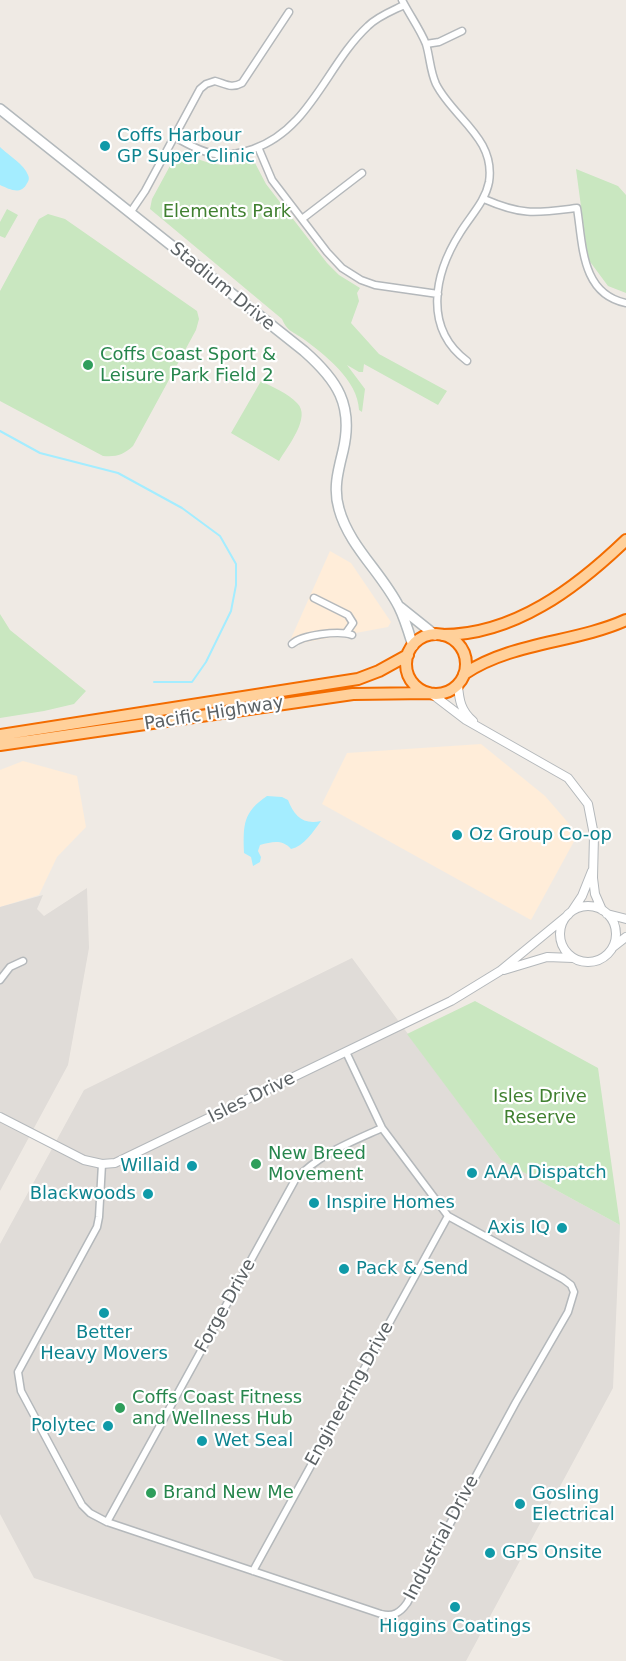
<!DOCTYPE html>
<style>
body{margin:0}
canvas{display:block;background:#efeae4}
</style>
<canvas width="626" height="1661"></canvas>
<script>
const g = document.querySelector('canvas').getContext('2d');
g.lineJoin = 'round';
function paint(path, color) { g.fillStyle = color; g.fill(path, 'evenodd'); }
function trace(path, color, width, dash) { g.strokeStyle = color; g.lineWidth = width; g.lineCap = dash ? 'butt' : 'round'; g.setLineDash(dash || []); g.stroke(path); }
function label(font, color, halo, rows, align = 'center') {
  g.font = font + ' "DejaVu Sans",sans-serif'; g.lineWidth = 4.5; g.setLineDash([]); g.textBaseline = 'middle'; g.strokeStyle = halo; g.fillStyle = color; for (const [text, x, y, turn = 0] of rows) {
    g.save(); g.translate(x, y); g.rotate((+turn || 0) * Math.PI / 180); g.textAlign = isNaN(turn) ? turn : align; if (halo) g.strokeText(text, 0, 0); g.fillText(text, 0, 0); g.restore();
  }
}
const commercial = new Path2D(`
 M 330,551 L 351,563 L 391,622 L 388,627 L 302,643 L 289,643 Z
 M 481,744 L 545,796 L 578,834 L 531,920 L 322,804 L 347,753 Z
 M 23,761 L 77,776 L 86,827 L 57,857 L 39,895 L 0,907 L 0,770 Z`);
const industrial = new Path2D(`
 M 87,888 L 89,948 L 68,1065 L 0,1191 L 0,907 L 43,895 L 37,909 L 44,916 Z
 M 352,958 L 501,1160 L 620,1225 L 613,1388 L 466,1661 L 284,1661 L 34,1578 L 0,1514 L 0,1244 L 84,1090 Z`);
const green = new Path2D(`
 M 183,152 C 198,160 213,166 231,165 C 240,164 247,159 255,163 L 266,184 L 327,263 L 339,275 L 360,288 L 357,293 L 359,301 L 351,323 L 379,354 L 447,391 L 438,405 L 364,364 L 363,372 L 359,372 L 347,365 L 365,389 L 362,412 L 359,410 C 358,380 324,354 302,338 C 292,331 287,331 282,319 L 150,209 L 152,199 L 177,153 Z
 M 576,169 L 618,186 L 626,195 L 626,293 L 608,286 L 588,259 Z
 M 7,209 L 18,215 L 5,238 L 0,236 L 0,222 Z
 M 48,214 L 65,219 L 197,311 L 199,319 L 196,330 L 133,446 C 123,455 117,457 103,456 L 0,401 L 0,291 L 39,219 Z
 M 261,381 C 272,387 288,393 297,403 C 312,417 287,447 279,461 L 231,433 Z
 M 0,614 L 10,630 L 86,691 L 74,704 L 44,711 L 0,718 Z
 M 475,1001 L 598,1068 L 620,1225 L 501,1160 L 407,1034 Z`);
const water = new Path2D(`
 M 0,147 C 8,155 25,165 28,175 C 30,179 28,182 26,185 C 20,195 9,189 0,185 Z
 M 267,796 L 282,797 L 288,800 C 294,816 303,825 321,821 C 313,832 304,846 291,849 C 282,839 272,842 260,845 L 258,851 L 261,857 L 260,862 L 253,866 L 251,857 L 244,853 C 243,825 243,812 267,796 Z`);
const stream = new Path2D(`
 M 0,431 L 40,453 L 118,473 L 182,508 L 220,536 L 236,564 L 236,585 L 231,611 L 206,662 L 192,682 L 154,682`);
const minor = new Path2D(`
 M 402,0 C 409,14 420,29 426,44 C 430,57 430,71 436,84 C 453,118 496,138 489,182 C 485,202 471,215 460,233 C 434,274 423,328 467,361
 M 426,44 L 439,42 L 462,31
 M 175,137 C 204,154 220,160 253,149 C 310,130 327,64 368,26 C 378,16 392,11 404,5
 M 258,147 L 272,180 L 327,252 L 342,268 L 361,280 L 375,285 L 438,294
 M 484,199 C 523,216 536,213 577,208 C 583,245 581,294 626,303
 M 130,213 L 145,191 L 200,89 L 206,84 L 215,81 C 226,84 231,89 242,83 L 289,12
 M 302,219 L 362,173
 M 314,598 L 348,615 L 353,623 L 346,633
 M 292,644 C 302,635 339,630 352,635
 M 0,980 L 10,967 L 23,961
 M 102,1164 L 99,1217 L 97,1227 L 18,1372 L 21,1391 L 82,1505 L 90,1513 L 107,1522 L 381,1614 C 393,1617 400,1613 407,1603 L 516,1402 L 568,1312 L 574,1292 L 571,1285 L 563,1279 L 448,1216 L 382,1128 L 346,1052
 M 107,1522 L 295,1180 C 319,1154 351,1142 382,1128
 M 253,1571 L 448,1216`);
const tertiary = new Path2D(`
 M 458,685 C 459,700 461,711 473,721
 M 432,694 L 466,720 L 568,778 L 588,804 L 594,835 L 593,878 L 595,894 L 602,910
 M560 934a28 28 0 1 1 56 0a28 28 0 1 1-56 0Z
 M 572,911 L 582,896 L 592,871
 M 607,914 L 626,919
 M 613,947 L 626,937
 M 504,970 L 547,957 L 573,958
 M 0,1117 L 84,1160 L 102,1164 L 115,1163 L 451,1001 L 500,971 L 568,915`);
const secondary = new Path2D(`
 M 0,109 L 304,351 C 337,380 354,405 343,451 C 338,471 333,489 339,509 C 349,546 382,573 399,607 C 405,619 409,633 413,646
 M 400,607 L 435,635`);
const trunk = new Path2D(`
 M406 664a30 30 0 1 1 60 0a30 30 0 1 1-60 0Z
 M 442,635 C 514,635 576,588 626,540
 M 464,674 C 511,642 575,643 626,620
 M 0,735 L 358,679 L 379,671 L 408,655
 M 0,745 L 353,694 L 429,693`);
const markers = [
 [105,146,6,"#0f9aa8"],
 [88,365,6,"#2e9e5b"],
 [457,835,6,"#0f9aa8"],
 [256,1164,6,"#2e9e5b"],
 [192,1166,6,"#0f9aa8"],
 [472,1173,6,"#0f9aa8"],
 [148,1194,6,"#0f9aa8"],
 [314,1203,6,"#0f9aa8"],
 [562,1228,6,"#0f9aa8"],
 [344,1269,6,"#0f9aa8"],
 [104,1313,6,"#0f9aa8"],
 [120,1408,6,"#2e9e5b"],
 [108,1426,6,"#0f9aa8"],
 [202,1441,6,"#0f9aa8"],
 [151,1493,6,"#2e9e5b"],
 [520,1504,6,"#0f9aa8"],
 [490,1553,6,"#0f9aa8"],
 [455,1607,6,"#0f9aa8"]
];
const cultureNames = [
 ["Coffs Harbour",117,136],
 ["GP Super Clinic",117,157],
 ["Oz Group Co-op",469,835],
 ["Willaid",180,1166,"right"],
 ["AAA Dispatch",484,1173],
 ["Blackwoods",136,1194,"right"],
 ["Inspire Homes",326,1203],
 ["Axis IQ",550,1228,"right"],
 ["Pack & Send",356,1269],
 ["Better",104,1333,"center"],
 ["Heavy Movers",104,1354,"center"],
 ["Polytec",96,1426,"right"],
 ["Wet Seal",214,1441],
 ["Gosling",532,1494],
 ["Electrical",532,1515],
 ["GPS Onsite",502,1553],
 ["Higgins Coatings",455,1627,"center"]
];
const parkNames = [
 ["Elements Park",227,212],
 ["Isles Drive",540,1097],
 ["Reserve",540,1118]
];
const streetNames = [
 ["Stadium Drive",222,287,39],
 ["Pacific Highway",214,714,-9],
 ["Isles Drive",252,1098,-26],
 ["Forge Drive",226,1306,-61],
 ["Engineering Drive",350,1394,-61],
 ["Industrial Drive",442,1538,-62]
];
const leisureNames = [
 ["Coffs Coast Sport &",100,355],
 ["Leisure Park Field 2",100,376],
 ["New Breed",268,1154],
 ["Movement",268,1175],
 ["Coffs Coast Fitness",132,1398],
 ["and Wellness Hub",132,1419],
 ["Brand New Me",163,1493]
];
paint(commercial, '#ffedd9');
paint(industrial, '#e0dcd8');
paint(green, '#c9e7c0');
paint(water, '#a4edff');
trace(stream, '#a4edff', 2);
trace(minor, '#b4b8bb', 9);
trace(tertiary, '#b4b8bb', 10);
trace(secondary, '#b3b9bc', 12);
trace(trunk, '#f36c00', 14);
trace(minor, '#fff', 6);
trace(tertiary, '#fff', 8);
trace(secondary, '#fff', 9);
trace(trunk, '#ffd09a', 10);
for (const [x, y, r, color] of markers) { const dot = new Path2D(); dot.arc(x, y, r, 0, 2 * Math.PI); g.fillStyle = color; g.fill(dot); trace(dot, '#fff', 2); }
label('18px', '#0d838f', '#fff', cultureNames, 'left');
label('18px', '#408030', '#fff', parkNames);
label('18px', '#5c6265', '#fff', streetNames);
label('18px', '#27864d', '#fff', leisureNames, 'left');
</script>
